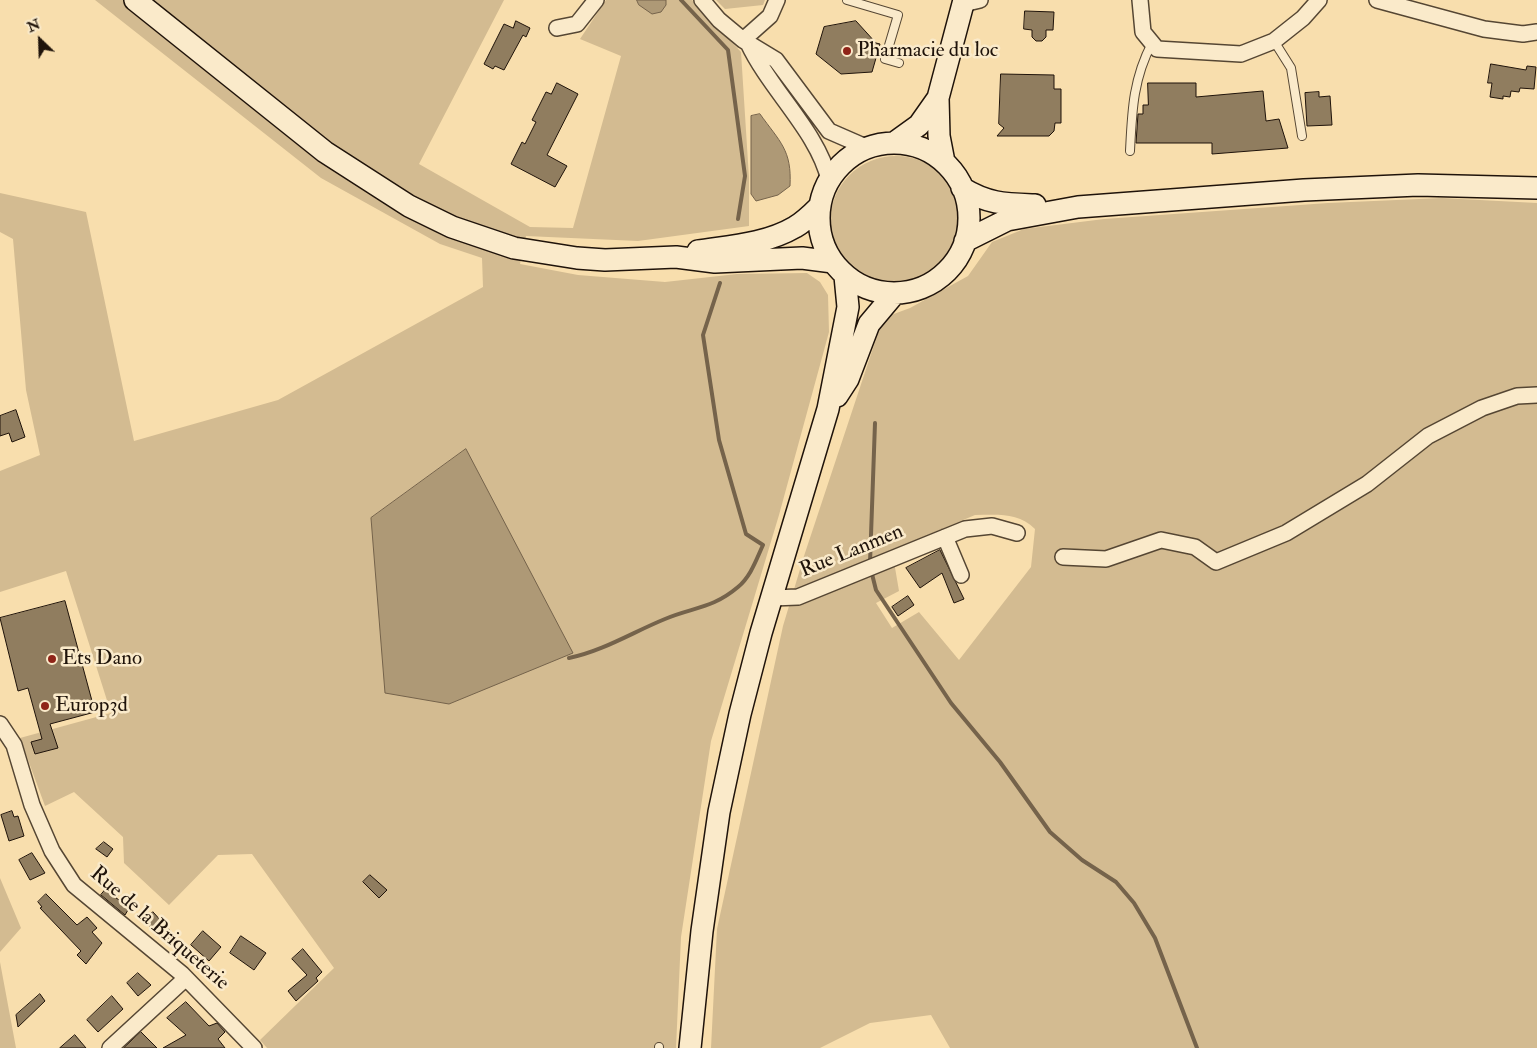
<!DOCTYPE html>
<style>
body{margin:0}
#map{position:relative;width:1537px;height:1048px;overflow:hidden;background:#f8dead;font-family:"IM FELL Double Pica",serif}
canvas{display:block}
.north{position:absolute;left:15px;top:15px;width:50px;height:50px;-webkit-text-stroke:4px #faeaca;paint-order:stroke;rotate:336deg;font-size:14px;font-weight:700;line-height:20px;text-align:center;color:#1f130a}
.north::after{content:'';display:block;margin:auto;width:18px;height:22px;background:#1f130a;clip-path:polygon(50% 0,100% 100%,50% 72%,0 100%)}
</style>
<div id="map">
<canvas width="1537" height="1048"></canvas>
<div class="north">N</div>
</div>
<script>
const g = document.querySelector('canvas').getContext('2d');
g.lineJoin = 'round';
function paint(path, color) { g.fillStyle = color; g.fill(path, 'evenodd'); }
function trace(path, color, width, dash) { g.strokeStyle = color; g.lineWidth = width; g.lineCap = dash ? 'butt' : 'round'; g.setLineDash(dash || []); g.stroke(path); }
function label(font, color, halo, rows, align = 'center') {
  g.font = font + ' "IM FELL Double Pica",serif'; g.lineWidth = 5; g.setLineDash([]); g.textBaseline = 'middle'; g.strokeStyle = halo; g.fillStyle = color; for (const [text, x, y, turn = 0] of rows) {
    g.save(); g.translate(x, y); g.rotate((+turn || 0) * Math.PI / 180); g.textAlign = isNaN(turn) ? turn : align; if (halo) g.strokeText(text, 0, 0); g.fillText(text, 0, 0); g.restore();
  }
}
const green = new Path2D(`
 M 95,0 L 504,0 L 419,164 L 530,227 L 573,228 L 621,56 L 580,39 L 606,0 L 692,0 L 741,52 L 749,178 L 749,226 L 638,241 L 526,236 L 520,264 L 578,275 L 665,282 L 737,274 L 807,273 L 820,282 L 828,295 L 829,332 L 779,515 L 711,741 L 681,937 L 676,1048 L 267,1048 L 260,1040 L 334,968 L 252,854 L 218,855 L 169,905 L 124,863 L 123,837 L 74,792 L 45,806 L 20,738 L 111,713 L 66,571 L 0,592 L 0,471 L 40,455 L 26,390 L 13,239 L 0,232 L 0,193 L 86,212 L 134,441 L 278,400 L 483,287 L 482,258 L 440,244 L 321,178 Z
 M 716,0 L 765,0 L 763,5 L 725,9 Z
 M830 222a66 66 0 1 1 132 0a66 66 0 1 1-132 0Z
 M 1442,198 L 1537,203 L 1537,1048 L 950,1048 L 931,1015 L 870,1023 L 820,1048 L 711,1048 L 717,929 L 783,626 L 804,556 L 883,318 L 910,308 L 968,276 L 992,242 L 1024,229 L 1104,219 L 1328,203 ZM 975,515 C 998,515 1018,512 1035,529 L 1031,567 L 959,660 L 919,612 L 892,628 L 876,603 L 899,591 L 892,550 Z
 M 0,878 L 21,928 L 0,952 Z
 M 0,962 L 16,1048 L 0,1048 Z`);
const water = new Path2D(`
 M 637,0 L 666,0 L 666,5 L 661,12 L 652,14 L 639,5 Z
 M 760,114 C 780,142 792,150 790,186 L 778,195 L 756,201 L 751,194 L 751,116 Z
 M 466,449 L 573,653 L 449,704 L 385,693 L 371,518 Z`);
const stream = new Path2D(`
 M 681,0 L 728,50 L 745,176 L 738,219
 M 870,563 L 875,423
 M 871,570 L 876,590 L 951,703 L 1000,762 L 1050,832 L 1082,860 L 1116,882 L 1134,903 L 1155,938 L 1197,1048
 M 569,658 C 603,651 633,632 665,619 C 693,607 712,609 738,587 C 751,576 756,560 763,545 L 746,534 L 719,440 L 703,335 L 720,283`);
const building = new Path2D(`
 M 1025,11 L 1054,12 L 1053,30 L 1046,30 L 1046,37 L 1042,41 L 1036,41 L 1032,37 L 1032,30 L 1024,29 Z
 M 516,21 L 530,28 L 526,37 L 523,35 L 504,70 L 495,66 L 493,69 L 484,64 L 504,24 L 513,28 Z
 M 856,21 L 876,43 L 880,44 L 872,72 L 841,74 L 816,54 L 824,27 Z
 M 1491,64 L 1526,70 L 1527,66 L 1536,67 L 1534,89 L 1520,88 L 1519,92 L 1511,91 L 1510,97 L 1503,96 L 1503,99 L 1490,97 L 1492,83 L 1488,83 Z
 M 1001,74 L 1054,75 L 1054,89 L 1061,89 L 1061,123 L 1055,123 L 1054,131 L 1049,136 L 997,136 L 1004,128 L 999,124 Z
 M 557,83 L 578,94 L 547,155 L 567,166 L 555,187 L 511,164 L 522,142 L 525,144 L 536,122 L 532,120 L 546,92 L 551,94 Z
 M 1148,83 L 1196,83 L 1196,97 L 1263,91 L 1266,121 L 1279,119 L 1288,148 L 1212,154 L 1212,143 L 1136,143 L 1138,114 L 1143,114 L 1143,105 L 1148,105 Z
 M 1319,92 L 1319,97 L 1330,96 L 1332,125 L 1307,126 L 1305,93 Z
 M 16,410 L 25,437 L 12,442 L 9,433 L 0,436 L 0,416 Z
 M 940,550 L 964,599 L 954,603 L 942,573 L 920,588 L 906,568 Z
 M 908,596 L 914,605 L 898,616 L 892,607 Z
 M 65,601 L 95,712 L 50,724 L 58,748 L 35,754 L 31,742 L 42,739 L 28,688 L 18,691 L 0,618 Z
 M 12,811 L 14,817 L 18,816 L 24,836 L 9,841 L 1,815 Z
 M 104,842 L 113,849 L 107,857 L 96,849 Z
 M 32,853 L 45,873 L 30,880 L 19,860 Z
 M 370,875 L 387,890 L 379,898 L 363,882 Z
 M 110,884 L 120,892 L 116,898 L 126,904 L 128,910 L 125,915 L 101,895 Z
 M 46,894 L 77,925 L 87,917 L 97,928 L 92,932 L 102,943 L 86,964 L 77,955 L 81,951 L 40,908 L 42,907 L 38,902 Z
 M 153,912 L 174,935 L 166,943 L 144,921 Z
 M 203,931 L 221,947 L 209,961 L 191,945 Z
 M 241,936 L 266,953 L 254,970 L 230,953 Z
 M 303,949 L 322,972 L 316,978 L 318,981 L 296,1001 L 288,991 L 307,975 L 292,959 Z
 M 138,973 L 151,985 L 138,996 L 127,983 Z
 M 40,994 L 45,1001 L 18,1027 L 16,1015 Z
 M 112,996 L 123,1009 L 98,1032 L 87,1020 Z
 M 186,1002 L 209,1026 L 217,1023 L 225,1032 L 218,1039 L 225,1048 L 163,1048 L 186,1035 L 167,1018 Z
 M 141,1032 L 157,1048 L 124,1048 Z
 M 75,1035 L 86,1048 L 60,1048 Z`);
const lane = new Path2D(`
 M 847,0 L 898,15 L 885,59 L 899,63
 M 1274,41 L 1291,68 L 1302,136
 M 1130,151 C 1132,111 1133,79 1152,43
 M 659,1048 L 659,1047`);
const street = new Path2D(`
 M 702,0 L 719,20 L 743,40 L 776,60 L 829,131 L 868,148
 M 1140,0 L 1143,32 L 1157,49 L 1241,54 L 1274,41 L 1303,18 L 1319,0
 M 1377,0 L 1484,29 L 1523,34 L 1537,32
 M 963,4 L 980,0
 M 557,28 L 577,24 L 596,0
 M 743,40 L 770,16 L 777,0
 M 748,43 C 770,90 818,132 829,180
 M 945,537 L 961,575
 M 1063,557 L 1106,559 L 1161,540 L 1195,547 L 1216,562 L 1286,533 L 1367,484 L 1428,436 L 1482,408 L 1517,396 L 1537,395
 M 772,598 L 798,597 L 965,529 L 992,526 L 1017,533
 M 0,724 L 14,745 L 32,805 L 52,851 L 74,885 L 182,974 L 254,1048
 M 110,1048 L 186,978`);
const secondary = new Path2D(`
 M 135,0 L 325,152 L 409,206 L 452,227 L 514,248 L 577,258 L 605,260 L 676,257 L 715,262 L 802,258 L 833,262
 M 894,143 L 919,125 L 938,98
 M819 218a75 75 0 1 1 150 0a75 75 0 1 1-150 0Z
 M 944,162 L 939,136 L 938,98 L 964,0
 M 962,188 C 988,204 1005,204 1035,205
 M 965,241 L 1007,220 L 1078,207 L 1304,190 L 1418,185 L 1537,188
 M 698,251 C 731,246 766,244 795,227 C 804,222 812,214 819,207
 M 837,396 L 848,379 L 869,324 L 895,293
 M 690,1048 L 702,931 L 719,812 L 740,714 L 761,633 L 828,409 L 848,307 L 845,276`);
const markers = [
 [847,51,5,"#8f2418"],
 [52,659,5,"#8f2418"],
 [45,706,5,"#8f2418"]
];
const poiNames = [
 ["Pharmacie du loc",857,51],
 ["Ets Dano",62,659],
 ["Europ3d",55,706]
];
const streetNames = [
 ["Rue Lanmen",852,552,-22],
 ["Rue de la Briqueterie",159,929,41]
];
paint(green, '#d3bb91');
paint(water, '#ae9976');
trace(water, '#75634b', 1);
trace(stream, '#75634b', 4);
paint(building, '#907d5f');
trace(building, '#1f130a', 1);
trace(lane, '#554633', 10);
trace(street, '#554633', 18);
trace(secondary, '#1f130a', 24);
trace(lane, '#faeaca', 8);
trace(street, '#faeaca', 15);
trace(secondary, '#faeaca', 21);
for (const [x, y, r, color] of markers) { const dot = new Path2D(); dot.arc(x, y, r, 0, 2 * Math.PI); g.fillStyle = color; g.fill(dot); trace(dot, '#faeaca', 2); }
label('21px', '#1f130a', '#faeaca', poiNames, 'left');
label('21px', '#1f130a', '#faeaca', streetNames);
</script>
